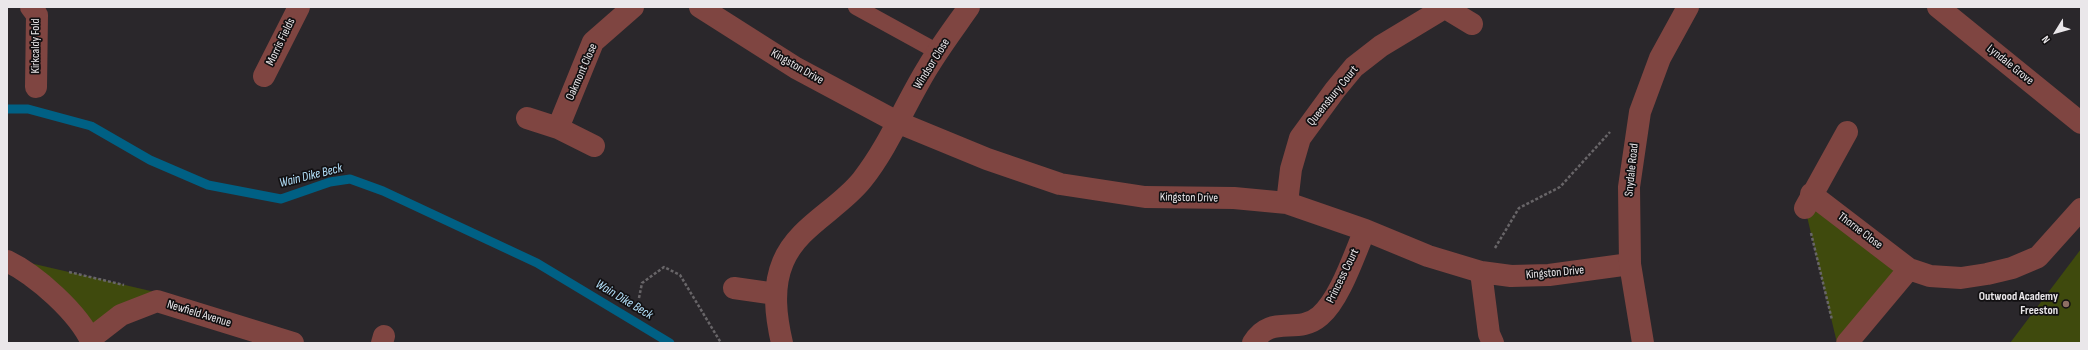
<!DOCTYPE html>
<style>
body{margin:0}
#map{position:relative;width:2088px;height:350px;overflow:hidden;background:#2a272b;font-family:"Sofia Sans Condensed",sans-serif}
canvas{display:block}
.frame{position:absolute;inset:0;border:8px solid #eae7ea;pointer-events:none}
.north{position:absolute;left:2036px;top:12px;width:40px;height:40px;-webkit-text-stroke:3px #121012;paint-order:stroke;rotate:233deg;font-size:11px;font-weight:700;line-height:16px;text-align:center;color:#eae7ea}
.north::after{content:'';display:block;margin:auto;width:14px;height:18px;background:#eae7ea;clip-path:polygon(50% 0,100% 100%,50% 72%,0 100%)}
</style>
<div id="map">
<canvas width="2088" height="350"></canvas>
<div class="frame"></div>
<div class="north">N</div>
</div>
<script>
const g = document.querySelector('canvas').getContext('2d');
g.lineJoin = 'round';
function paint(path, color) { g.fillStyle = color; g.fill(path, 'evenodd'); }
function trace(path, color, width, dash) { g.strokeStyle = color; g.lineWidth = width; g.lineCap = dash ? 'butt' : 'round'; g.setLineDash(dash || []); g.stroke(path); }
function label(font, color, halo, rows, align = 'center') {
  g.font = font + ' "Sofia Sans Condensed",sans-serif'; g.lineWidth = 3.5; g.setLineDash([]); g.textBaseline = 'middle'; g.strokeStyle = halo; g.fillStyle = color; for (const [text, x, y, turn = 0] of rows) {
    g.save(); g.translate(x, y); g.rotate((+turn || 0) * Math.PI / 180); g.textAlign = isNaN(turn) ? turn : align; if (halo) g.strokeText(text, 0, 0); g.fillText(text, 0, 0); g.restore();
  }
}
const green = new Path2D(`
 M 1811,194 L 1909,269 L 1837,343 L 1805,208 Z
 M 2081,249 L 2081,343 L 2010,343 Z
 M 30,263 L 155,292 L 90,339 Z`);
const stream = new Path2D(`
 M 7,109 L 28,109 L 91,126 L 150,160 L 208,185 L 281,199 L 330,182 L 350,179 L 383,191 L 537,263 L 670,343`);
const path = new Path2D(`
 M 1811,233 L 1832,320
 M 1495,248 L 1519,208 L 1560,187 L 1610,132
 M 69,272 L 124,285
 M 639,298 L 642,283 L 664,267 L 680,275 L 721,343`);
const service = new Path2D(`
 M 856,7 L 938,52`);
const minor = new Path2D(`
 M 31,7 L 37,15 L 36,87
 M 700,7 L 796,68 L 897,122 L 987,159 L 1060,184 L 1145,197 L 1234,198 L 1287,203 L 1365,230 L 1428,256 L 1481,272 L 1511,276 L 1549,275 L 1630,264
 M 1444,7 L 1472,24
 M 1938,7 L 2081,123
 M 264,76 L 299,7
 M 527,118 L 558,128 L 594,146
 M 558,128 L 593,42 L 633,7
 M 1811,194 L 1909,269 L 1930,276 L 1961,278 L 1987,274 L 2012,268 L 2038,257 L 2081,209
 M 1287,203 L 1291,169 L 1300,138 L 1335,90 L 1354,67 L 1381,46 L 1444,8
 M 1805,208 L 1847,132
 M 7,261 C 36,275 79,313 92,343
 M 1481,272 L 1489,334 L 1493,343
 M 734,288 L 776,294
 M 90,339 L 121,315 L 157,301 L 293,343
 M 382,343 L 384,336
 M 782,343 C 776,317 772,288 783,262 C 798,226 838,210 862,180 C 889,146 905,104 928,67 C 940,47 955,27 969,7
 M 1253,343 C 1271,313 1297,336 1320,316 C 1340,299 1354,255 1365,230
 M 1847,343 L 1909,269`);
const tertiary = new Path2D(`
 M 1643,343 L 1630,264 L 1629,187 L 1640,112 L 1660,58 L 1688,7`);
const markers = [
 [2066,304,4,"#8d6e63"]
];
const streetNames = [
 ["Morris Fields",281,42,-64],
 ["Kirkcaldy Fold",36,46,-90],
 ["Windsor Close",932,64,-58],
 ["Lyndale Grove",2010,65,39],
 ["Kingston Drive",797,67,30],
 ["Oakmont Close",582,72,-66],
 ["Queensbury Court",1333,96,-51],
 ["Snydale Road",1632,170,-84],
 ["Kingston Drive",1189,198,1],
 ["Thorne Close",1860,231,37],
 ["Kingston Drive",1555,273,-5],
 ["Princess Court",1343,276,-64],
 ["Newfield Avenue",199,314,17]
];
const poiNames = [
 ["Outwood Academy",2058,297],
 ["Freeston",2058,311]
];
const waterNames = [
 ["Wain Dike Beck",311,176,-14],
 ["Wain Dike Beck",624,300,31]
];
paint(green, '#3f4a0d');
trace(stream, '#006084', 9);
trace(path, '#686568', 2.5, [3, 2]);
trace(service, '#7f4541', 16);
trace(minor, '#7f4541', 22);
trace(tertiary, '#7f4541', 22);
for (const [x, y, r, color] of markers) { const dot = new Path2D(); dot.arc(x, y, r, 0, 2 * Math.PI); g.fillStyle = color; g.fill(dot); trace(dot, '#121012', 1.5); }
label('12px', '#eae7ea', '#121012', streetNames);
label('bold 12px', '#eae7ea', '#121012', poiNames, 'right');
label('italic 13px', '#b5e3fd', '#121012', waterNames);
</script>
